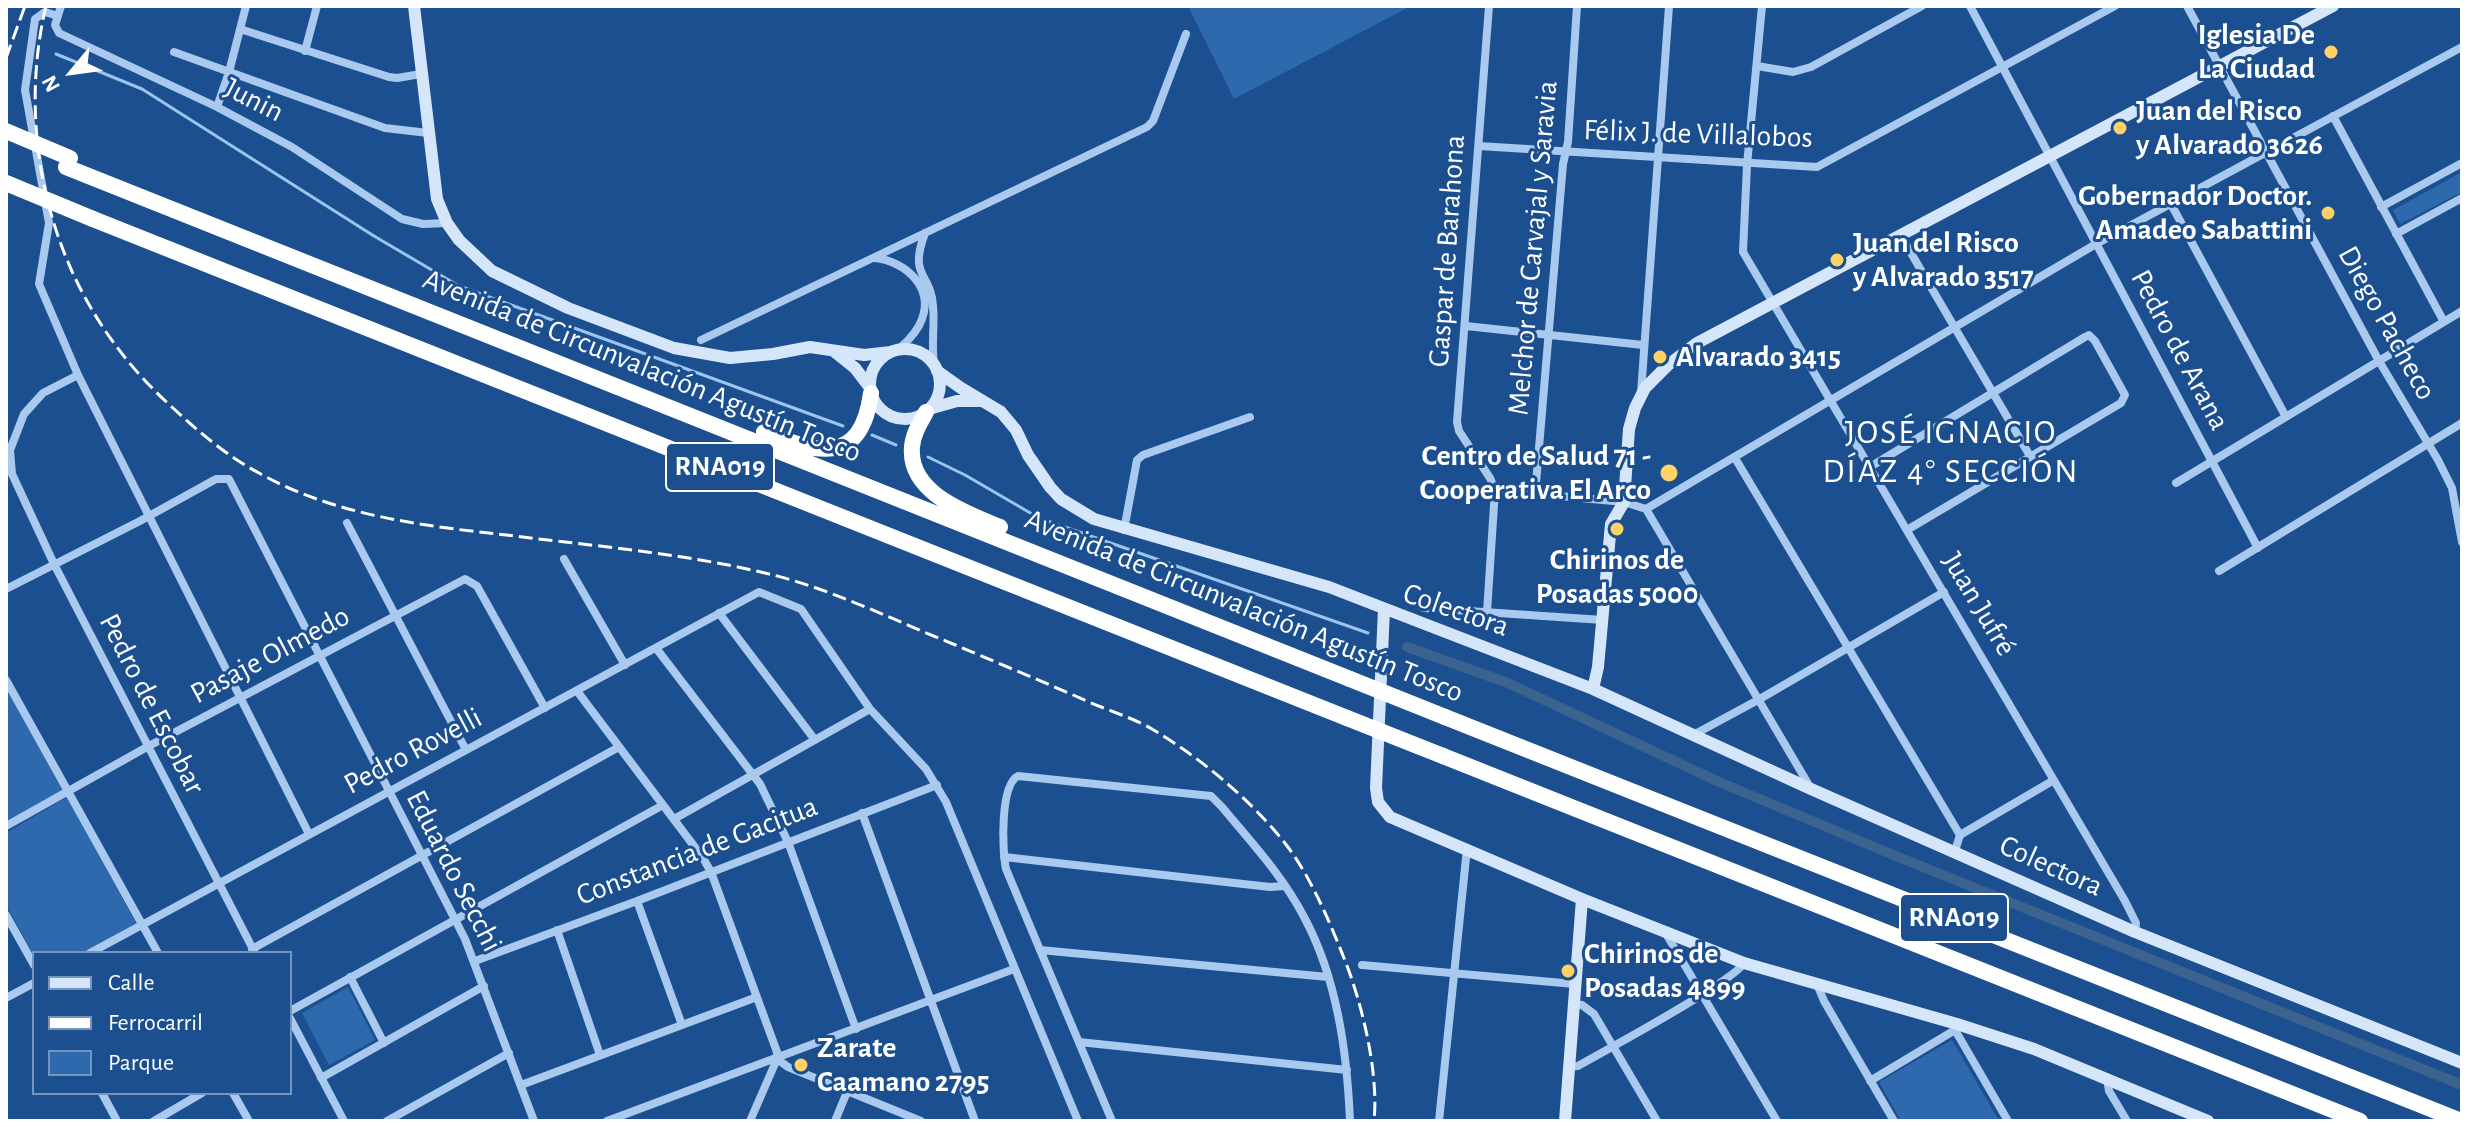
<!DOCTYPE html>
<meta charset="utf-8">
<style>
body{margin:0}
#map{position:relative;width:2468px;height:1127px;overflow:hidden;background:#1b4f8f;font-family:"Alegreya Sans",sans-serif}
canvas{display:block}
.frame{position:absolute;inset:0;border:8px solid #fff;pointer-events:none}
.legend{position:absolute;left:32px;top:951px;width:260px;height:144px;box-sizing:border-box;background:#1b4f8f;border:2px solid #7695bc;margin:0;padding:10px 14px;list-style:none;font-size:24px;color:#fff}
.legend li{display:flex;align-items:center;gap:16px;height:40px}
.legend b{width:40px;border:2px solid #7695bc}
.north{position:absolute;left:32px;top:32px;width:80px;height:80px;-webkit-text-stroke:6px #1b4f8f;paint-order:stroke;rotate:241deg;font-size:22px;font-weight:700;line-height:32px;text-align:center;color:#fff}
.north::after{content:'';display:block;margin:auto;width:28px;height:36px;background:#fff;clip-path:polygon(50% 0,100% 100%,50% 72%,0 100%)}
</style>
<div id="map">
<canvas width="2468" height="1127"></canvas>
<div class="frame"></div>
<ul class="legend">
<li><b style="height:10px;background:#d6e6fa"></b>Calle</li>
<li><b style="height:10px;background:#fff"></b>Ferrocarril</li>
<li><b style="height:22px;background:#2e69ad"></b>Parque</li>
</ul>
<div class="north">N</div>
</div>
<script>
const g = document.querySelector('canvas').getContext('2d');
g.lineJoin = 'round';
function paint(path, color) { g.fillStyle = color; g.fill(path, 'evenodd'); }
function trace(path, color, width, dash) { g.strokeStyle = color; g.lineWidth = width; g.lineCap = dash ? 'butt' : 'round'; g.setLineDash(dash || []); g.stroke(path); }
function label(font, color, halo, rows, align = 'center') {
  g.font = font + ' "Alegreya Sans",sans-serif'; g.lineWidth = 6; g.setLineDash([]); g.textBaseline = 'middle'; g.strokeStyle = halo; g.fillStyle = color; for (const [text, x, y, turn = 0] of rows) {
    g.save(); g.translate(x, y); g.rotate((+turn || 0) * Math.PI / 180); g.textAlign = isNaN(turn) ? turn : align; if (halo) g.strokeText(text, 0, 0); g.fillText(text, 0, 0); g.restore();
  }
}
const green = new Path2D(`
 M 1188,6 L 1411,6 L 1234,99 Z
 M 2462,172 L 2462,192 L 2400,224 L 2393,210 Z
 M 6,688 L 63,791 L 6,821 Z
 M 67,797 L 137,925 L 83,953 L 34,953 L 34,956 L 6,905 L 6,833 Z
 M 348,987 L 375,1040 L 329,1065 L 302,1013 Z
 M 1952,1040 L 1998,1119 L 1994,1121 L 1901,1121 L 1879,1082 Z`);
const stream = new Path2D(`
 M 56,54 L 142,89 L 374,236 L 459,286 L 843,426
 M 872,435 L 896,445
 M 928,457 L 965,475 L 1039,518 L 1368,633`);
const canal = new Path2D(`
 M 1407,647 L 1508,683 L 1717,781 L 1891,854 L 2462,1085`);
const street = new Path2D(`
 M 61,6 L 55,25 L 59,33 L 217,107 L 292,147 L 402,219 L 423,224 L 447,223
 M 1762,6 L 1747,165 L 1743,252 L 2125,901 L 2136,923 L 2135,932
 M 1970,6 L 2258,548
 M 2187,6 L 2379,361 L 2438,460 L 2452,488 L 2462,542
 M 58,16 L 45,12 L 35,19 L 25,90 L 49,223 L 39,284 L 78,375 L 309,834
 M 240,29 L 389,77 L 397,78 L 421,74
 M 305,51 L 317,6
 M 174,52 L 385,128 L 428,133
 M 1757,66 L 1793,72 L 1811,67 L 1922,6
 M 217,107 L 229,72 L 246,6
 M 2333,116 L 2444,322
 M 1479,146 L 1817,167 L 2115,6
 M 2171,204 L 2286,417
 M 2381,207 L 2462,163
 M 925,233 C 908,278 931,272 933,306 C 935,325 931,344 934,364
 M 2396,234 L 2462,198
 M 1901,236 L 2030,456
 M 875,258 C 905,261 934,287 922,319 C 918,331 908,341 899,349
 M 1466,326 L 1643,345
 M 701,340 L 1147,127 L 1153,121 L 1186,34
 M 78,375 L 43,393 L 24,414 L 10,450 L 12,474 L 54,564 L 255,953
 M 1641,393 L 1669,6
 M 1735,458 L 1960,835 L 1955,851
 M 1870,467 L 2085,337 L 2089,335 L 2095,341 L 2125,395 L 2121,403 L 1907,530
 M 2176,483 L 2462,311
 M 1495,490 L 1624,502 L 1646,509 L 2096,244 L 2462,47
 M 1535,495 L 1563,164 L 1568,142 L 1577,6
 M 1646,509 L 1810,787
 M 347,523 L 466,750
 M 1124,530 L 1137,460 L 1143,455 L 1250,417
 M 564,559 L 625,665
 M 2219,571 L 2462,423
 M 6,589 L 140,521 L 216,479 L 229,479 L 465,939 L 534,1121
 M 1424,608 L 1603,620
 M 1487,612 L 1495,490 L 1490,478 L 1459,431 L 1457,422 L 1489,6
 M 719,613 L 815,740
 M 656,648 L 760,784 L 788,842 L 856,1029
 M 6,680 L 158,953
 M 577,691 L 703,858 L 711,872 L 777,1052 L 777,1059 L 750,1121
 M 1695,734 L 1758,700 L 1944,592
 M 862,813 L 975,1121
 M 674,819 L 870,709
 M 6,826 L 147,747 L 465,579 L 477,586 L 545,708
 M 1960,835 L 2054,780
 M 1004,857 L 1270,887 L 1285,886
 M 637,901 L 682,1025
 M 6,915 L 34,965
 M 557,930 L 600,1055
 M 1665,932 L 1777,1121
 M 252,949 L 619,747
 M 1040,950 L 1328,977
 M 90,953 L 759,592 L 801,609 L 870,709 L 926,769 L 946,802 L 1078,1121
 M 475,961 L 637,901 L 937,785
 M 1362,965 L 1574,984
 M 350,977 L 384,1043
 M 1817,984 L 1824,1001 L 1894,1121
 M 6,998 L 34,983
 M 1573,1004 L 1582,1005 L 1594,1014 L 1657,1121
 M 290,1011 L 663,805
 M 290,1018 L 344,1121
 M 1957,1024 L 1955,1030 L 2008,1121
 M 1079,1042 L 1347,1070
 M 777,1059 L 788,1067 L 921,1121
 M 1568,1067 L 1578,1066 C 1606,1050 1733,982 1744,963
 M 321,1078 L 484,986
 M 2107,1079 L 2109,1091 L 2127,1121
 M 1870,1081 L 1955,1030
 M 521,1085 L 757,997
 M 102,1093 L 117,1121
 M 233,1093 L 249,1121
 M 154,1121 L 202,1093
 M 387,1121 L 509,1053
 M 607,1121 L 1014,969
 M 835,1121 L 847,1092
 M 1112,1121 L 1006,869 C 1002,850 1000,785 1018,776 L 1211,796 L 1222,807 C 1251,842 1283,876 1304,917 C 1337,978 1347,1052 1350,1121
 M 1439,1121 L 1467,848`);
const secondary = new Path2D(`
 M 414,6 L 437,199 L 447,223 L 459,240 L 492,271 L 568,308 L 674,348 L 730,358 L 773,354 L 810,347 L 864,355 L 891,352
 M870 384a35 35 0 1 1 70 0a35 35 0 1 1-70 0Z
 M 835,352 L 855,368 L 871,389
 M 937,371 L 961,388 L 1001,412 L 1016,430 L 1028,455 L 1050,487 L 1061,499 L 1094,519 L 1329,587 L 1593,689 L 1811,789 L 2135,932 L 2462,1063
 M 929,409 L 957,401 L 981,401
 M 1384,609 L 1376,788 L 1378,802 L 1390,817 L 1582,899 L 1744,963 L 1957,1024 L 2034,1049 L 2208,1121
 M 1593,689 L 1598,667 L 1611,524 L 1624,502 L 1629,429 L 1635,408 L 1645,388 L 1668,365 L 1697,343 L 2333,6
 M 1565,1121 L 1582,899`);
const highway = new Path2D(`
 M 66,167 L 1350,679
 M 93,219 L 1347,718
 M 926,412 C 920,423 913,434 912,447 C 908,493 966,513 1000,527
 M 764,432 C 817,453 861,467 871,393
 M 1445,717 L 2461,1121
 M 1443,756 L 2360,1121`);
const rail = new Path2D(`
 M 46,6 C 24,98 36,199 78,284 C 102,332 133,372 173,408 C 200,433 227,456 259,473 C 333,515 423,526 506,535 C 593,546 683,553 769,574 C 832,589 893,620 953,644 C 998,663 1044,682 1089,702 C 1110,711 1133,718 1152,729 C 1199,757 1245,795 1280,837 C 1308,870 1328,918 1344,958 C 1362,1003 1379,1073 1374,1121
 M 6,58 L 25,6`);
const highwayBridge = new Path2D(`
 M 6,131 L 70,158
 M 6,183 L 93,219
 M 1350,679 L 1445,717
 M 1347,718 L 1443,756`);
const markers = [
 [2331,52,8,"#ffd166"],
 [2120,128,8,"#ffd166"],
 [2328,213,8,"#ffd166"],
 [1837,260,8,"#ffd166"],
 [1660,357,8,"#ffd166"],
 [1669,473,10,"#ffd166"],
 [1617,529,8,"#ffd166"],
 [1568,971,8,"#ffd166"],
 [801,1065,8,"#ffd166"]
];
const shields = [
 [720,467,108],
 [1954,918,108]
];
const shieldNames = [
 ["RNA019",720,467],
 ["RNA019",1954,918]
];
const poiNames = [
 ["Iglesia De",2315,35,"right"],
 ["La Ciudad",2315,69,"right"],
 ["Juan del Risco",2136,111],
 ["y Alvarado 3626",2136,145],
 ["Gobernador Doctor.",2312,196,"right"],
 ["Amadeo Sabattini",2312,230,"right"],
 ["Juan del Risco",1853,243],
 ["y Alvarado 3517",1853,277],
 ["Alvarado 3415",1676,357],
 ["Centro de Salud 71 -",1651,456,"right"],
 ["Cooperativa El Arco",1651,490,"right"],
 ["Chirinos de",1617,560,"center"],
 ["Posadas 5000",1617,594,"center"],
 ["Chirinos de",1584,954],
 ["Posadas 4899",1584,988],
 ["Zarate",817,1048],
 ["Caamano 2795",817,1082]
];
const streetNames = [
 ["Junin",254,100,27],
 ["Félix J. de Villalobos",1698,134,2],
 ["Melchor de Carvajal y Saravia",1533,248,-85],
 ["Gaspar de Barahona",1447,251,-86],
 ["Diego Pacheco",2387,323,61],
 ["Pedro de Arana",2180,350,62],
 ["Avenida de Circunvalación Agustín Tosco",642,366,22],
 ["Juan Jufré",1979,604,59],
 ["Avenida de Circunvalación Agustín Tosco",1244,606,22],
 ["Colectora",1456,610,19],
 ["Pasaje Olmedo",270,655,-28],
 ["Pedro de Escobar",152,704,63],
 ["Pedro Rovelli",413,751,-28],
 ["Constancia de Gacitua",697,851,-21],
 ["Colectora",2051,866,24],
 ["Eduardo Secchi",454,871,63]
];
const quarterNames = [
 ["JOSÉ IGNACIO",1951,433],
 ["DÍAZ 4° SECCIÓN",1951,472]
];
paint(green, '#2e69ad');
trace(stream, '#9cc4f0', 3);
trace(canal, '#3c6290', 10);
trace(street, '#a9c9ee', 8);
trace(secondary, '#d6e6fa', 12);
trace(highway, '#fff', 16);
trace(rail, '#fff', 3, [14, 6]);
trace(highwayBridge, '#fff', 16);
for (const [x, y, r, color] of markers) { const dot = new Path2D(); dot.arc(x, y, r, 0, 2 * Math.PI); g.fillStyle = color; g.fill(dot); trace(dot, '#1b4f8f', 3); }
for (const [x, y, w] of shields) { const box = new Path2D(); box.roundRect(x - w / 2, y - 24, w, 48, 6); g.fillStyle = '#1b4f8f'; g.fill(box); trace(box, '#fff', 2); }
label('bold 28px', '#fff', null, shieldNames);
label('bold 30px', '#fff', '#1b4f8f', poiNames, 'left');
label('30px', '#fff', '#1b4f8f', streetNames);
g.letterSpacing = '2px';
label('34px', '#fff', '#1b4f8f', quarterNames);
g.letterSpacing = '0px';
</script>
